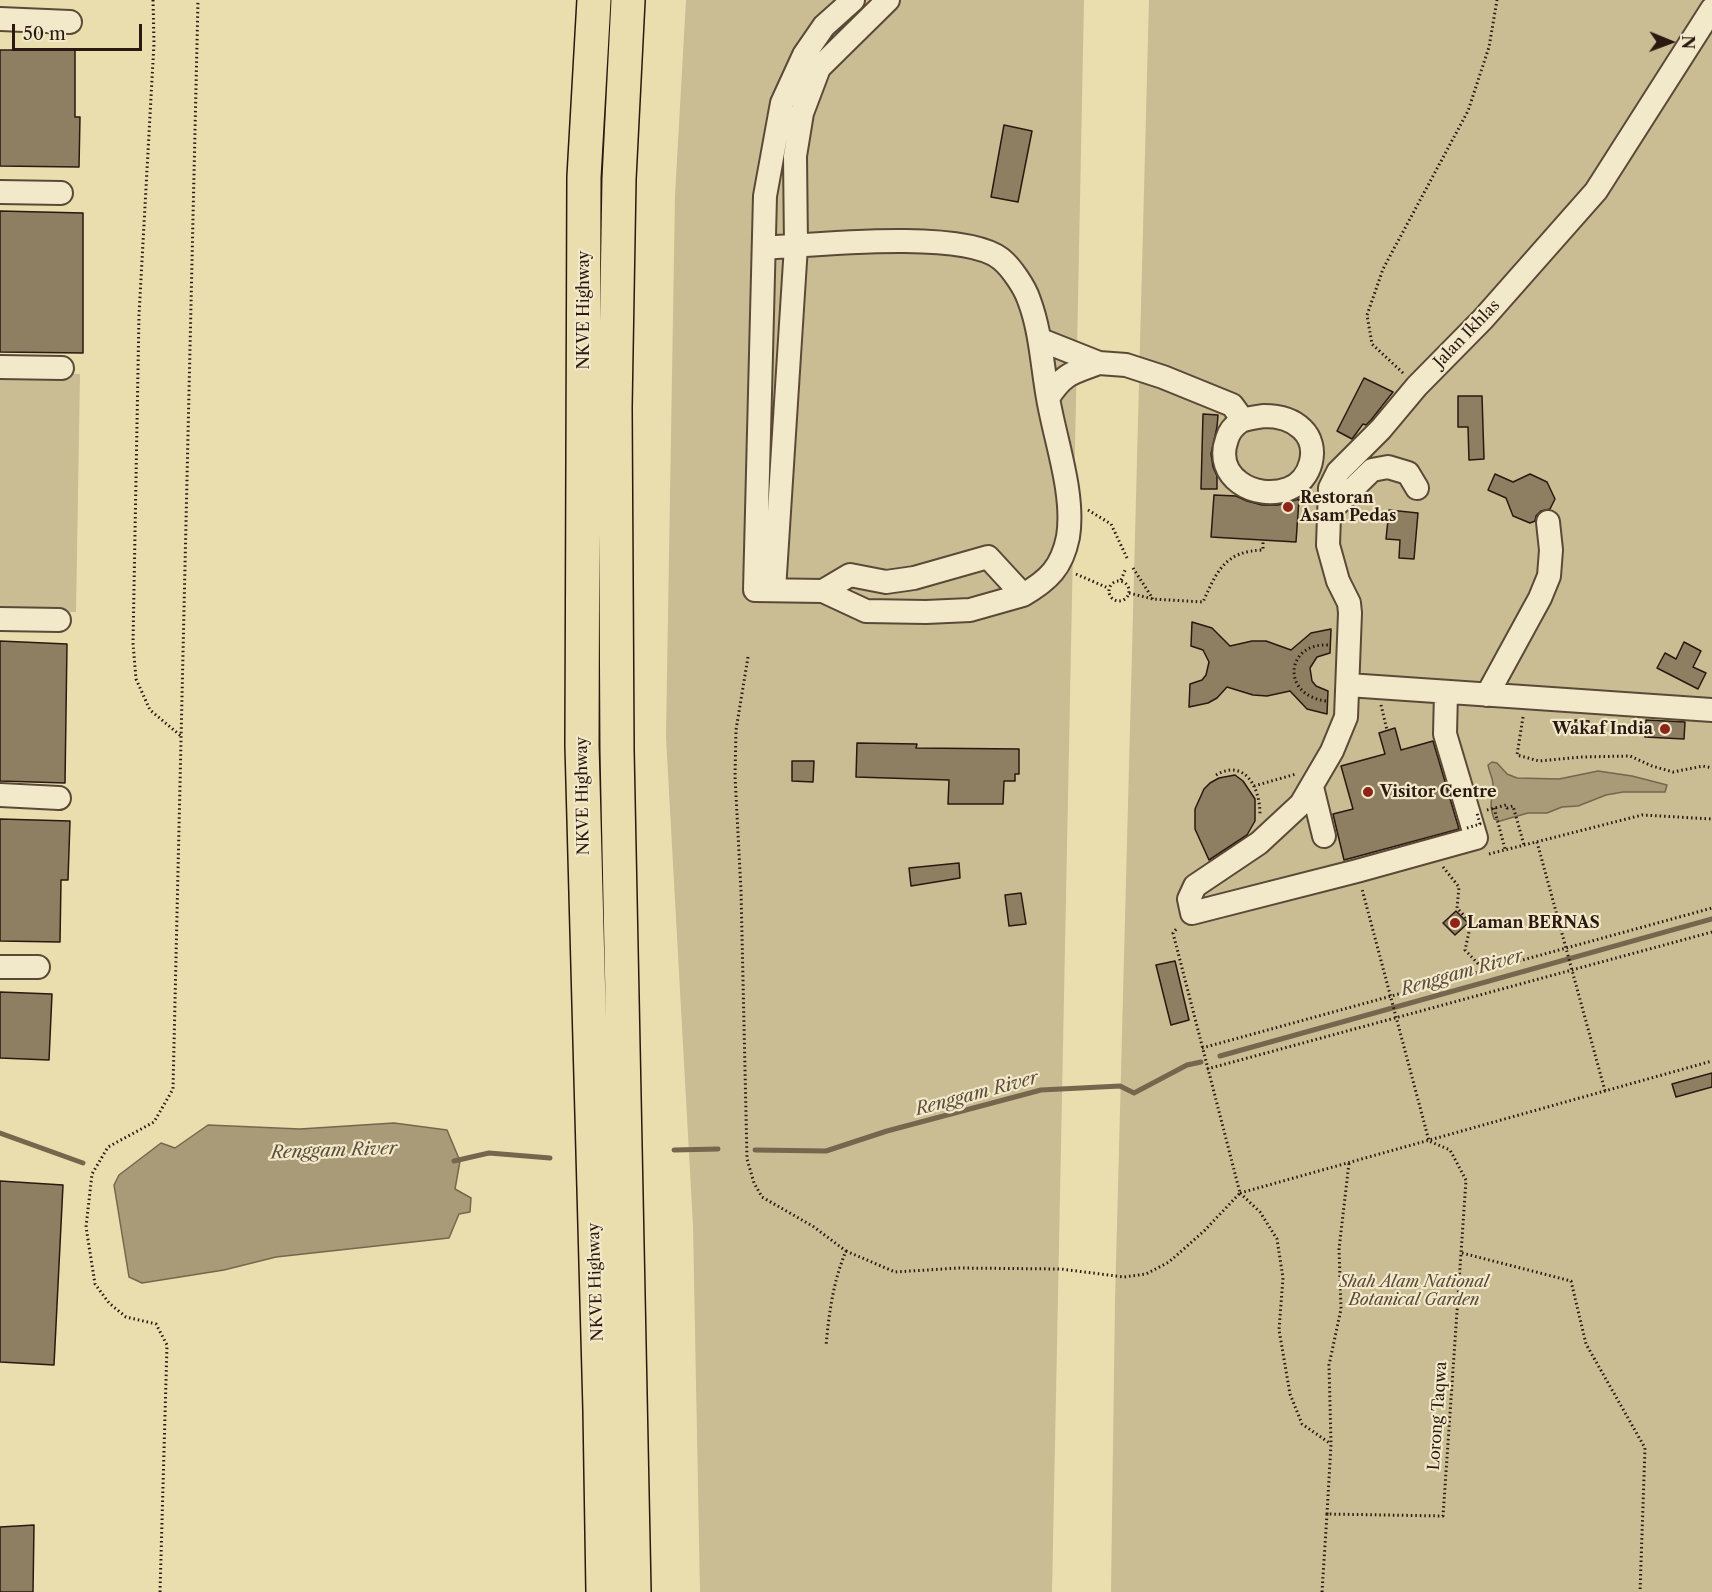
<!DOCTYPE html>
<style>
body{margin:0}
#map{position:relative;width:1712px;height:1592px;overflow:hidden;background:#eaddae;font-family:"Libre Caslon Text",serif}
canvas{display:block}
.north{position:absolute;left:1640px;top:12px;width:60px;height:60px;-webkit-text-stroke:4px #f1e9ca;paint-order:stroke;rotate:91deg;font-size:16px;font-weight:700;line-height:24px;text-align:center;color:#2b1810}
.north::after{content:'';display:block;margin:auto;width:21px;height:27px;background:#2b1810;clip-path:polygon(50% 0,100% 100%,50% 72%,0 100%)}
.scale{position:absolute;left:12px;top:24px;width:130px;height:27px;box-sizing:border-box;border:3px solid #2b1810;border-top:0;padding-left:8px;font-size:18px;line-height:21px;white-space:nowrap;color:#2b1810;-webkit-text-stroke:4px #f1e9ca;paint-order:stroke}
</style>
<div id="map">
<canvas width="1712" height="1592"></canvas>
<div class="north">N</div>
<div class="scale">50 m</div>
</div>
<script>
const g = document.querySelector('canvas').getContext('2d');
g.lineJoin = 'round';
function paint(path, color) { g.fillStyle = color; g.fill(path, 'evenodd'); }
function trace(path, color, width, dash) { g.strokeStyle = color; g.lineWidth = width; g.lineCap = dash ? 'butt' : 'round'; g.setLineDash(dash || []); g.stroke(path); }
function label(font, color, halo, rows, align = 'center') {
  g.font = font + ' "Libre Caslon Text",serif'; g.lineWidth = 4.5; g.setLineDash([]); g.textBaseline = 'middle'; g.strokeStyle = halo; g.fillStyle = color; for (const [text, x, y, turn = 0] of rows) {
    g.save(); g.translate(x, y); g.rotate((+turn || 0) * Math.PI / 180); g.textAlign = isNaN(turn) ? turn : align; if (halo) g.strokeText(text, 0, 0); g.fillText(text, 0, 0); g.restore();
  }
}
const green = new Path2D(`
 M 686,0 L 1084,0 L 1052,1592 L 700,1592 L 693,1225 L 666,737 L 675,196 Z
 M 1149,0 L 1712,0 L 1712,1592 L 1111,1592 L 1115,1302 Z
 M 0,373 L 80,374 L 76,612 L 0,611 Z`);
const water = new Path2D(`
 M 1492,762 L 1497,763 L 1507,774 L 1517,778 L 1559,779 L 1598,771 L 1632,776 L 1667,785 L 1665,792 L 1623,792 L 1606,795 L 1578,806 L 1562,807 L 1547,813 L 1528,813 L 1500,821 L 1494,819 C 1488,803 1493,799 1493,785 C 1493,778 1489,772 1488,765 Z
 M 394,1123 L 447,1130 L 460,1161 L 455,1189 L 471,1198 L 470,1212 L 459,1214 L 449,1238 L 276,1257 L 224,1270 L 142,1283 L 129,1277 L 114,1185 L 119,1175 L 161,1143 L 175,1148 L 208,1125 L 300,1129 Z`);
const stream = new Path2D(`
 M 1220,1056 L 1712,919
 M 0,1133 L 83,1163
 M 674,1150 L 718,1149
 M 755,1150 L 826,1151 L 887,1131 L 1041,1090 L 1120,1086 L 1134,1093 L 1187,1065 L 1201,1062
 M 454,1161 L 489,1153 L 550,1158`);
const building = new Path2D(`
 M 0,50 L 75,50 L 75,117 L 80,117 L 79,167 L 0,166 Z
 M 1004,125 L 1032,131 L 1018,202 L 991,197 Z
 M 0,211 L 83,213 L 83,353 L 0,352 Z
 M 1364,378 L 1393,392 L 1371,420 L 1366,425 L 1363,424 L 1352,439 L 1337,431 Z
 M 1458,396 L 1482,396 L 1484,459 L 1469,460 L 1468,427 L 1458,427 Z
 M 1203,414 L 1218,415 L 1217,427 L 1211,454 L 1213,467 L 1217,476 L 1217,489 L 1201,489 Z
 M 1495,474 L 1513,482 L 1530,474 L 1547,482 L 1555,499 L 1550,509 L 1541,511 L 1536,516 L 1535,521 L 1530,523 L 1513,516 L 1506,498 L 1488,490 Z
 M 1214,495 L 1236,496 L 1247,501 L 1262,505 L 1278,505 L 1299,499 L 1296,542 L 1211,537 Z
 M 1389,510 L 1418,513 L 1414,559 L 1399,558 L 1400,540 L 1386,539 Z
 M 1192,622 L 1212,628 L 1230,646 L 1252,641 L 1266,641 L 1291,650 L 1311,633 L 1331,629 L 1330,653 L 1317,657 L 1310,668 L 1312,681 L 1316,686 L 1328,691 L 1327,714 L 1307,709 L 1290,691 L 1267,696 L 1253,695 L 1227,687 L 1217,698 L 1208,703 L 1189,707 L 1190,684 L 1202,680 L 1206,675 L 1209,662 L 1203,650 L 1191,646 Z
 M 0,641 L 67,644 L 65,783 L 0,781 Z
 M 1684,642 L 1701,651 L 1693,667 L 1706,673 L 1698,689 L 1657,668 L 1665,653 L 1676,659 Z
 M 1575,720 L 1589,721 L 1589,734 L 1575,733 Z
 M 1646,720 L 1685,722 L 1684,739 L 1645,737 Z
 M 1395,728 L 1401,750 L 1433,741 L 1459,829 L 1344,860 L 1333,814 L 1353,809 L 1341,766 L 1385,754 L 1379,733 Z
 M 857,743 L 917,744 L 916,748 L 1019,749 L 1019,774 L 1015,774 L 1015,781 L 1004,781 L 1003,804 L 948,804 L 949,780 L 856,777 Z
 M 792,761 L 814,761 L 813,782 L 792,781 Z
 M 1235,775 L 1243,781 L 1255,799 L 1255,821 L 1247,835 L 1209,860 L 1195,829 L 1195,809 L 1204,789 L 1210,783 L 1219,778 Z
 M 0,819 L 70,821 L 68,880 L 61,880 L 60,942 L 0,941 Z
 M 959,863 L 960,878 L 911,886 L 909,868 Z
 M 1021,893 L 1026,924 L 1009,926 L 1005,895 Z
 M 1456,911 L 1468,923 L 1455,935 L 1443,923 Z
 M 1175,961 L 1189,1020 L 1171,1025 L 1156,965 Z
 M 0,992 L 52,994 L 49,1060 L 0,1058 Z
 M 1712,1073 L 1712,1087 L 1676,1097 L 1672,1084 Z
 M 0,1181 L 63,1185 L 54,1365 L 0,1362 Z
 M 34,1525 L 33,1592 L 0,1592 L 0,1527 Z`);
const path = new Path2D(`
 M 153,0 L 154,43 L 139,315 L 133,643 L 136,679 L 150,710 L 181,736
 M 1403,373 L 1372,344 L 1367,315 L 1383,269 L 1468,111 L 1489,47 L 1497,0
 M 1088,510 L 1111,524 L 1127,558
 M 1133,568 L 1153,599
 M 1076,574 L 1108,588
 M 1121,580 L 1126,568
 M1109 591a10 10 0 1 1 20 0a10 10 0 1 1-20 0Z
 M 1129,593 L 1153,599 L 1203,602 C 1217,571 1225,551 1263,550 L 1263,540
 M 748,657 L 736,730 L 735,776 L 741,891 L 747,1159 L 754,1183 L 762,1197 L 814,1227 L 846,1251 C 833,1282 829,1313 826,1346
 M 1326,701 C 1280,695 1286,642 1329,645
 M 1381,705 L 1387,730
 M 1523,717 L 1517,755 L 1539,761 L 1581,757 L 1630,756 L 1652,766 L 1673,772 L 1703,766 L 1712,768
 M 1216,775 C 1245,758 1260,788 1260,814
 M 1254,786 L 1296,774
 M 1494,808 L 1505,849
 M 1487,810 L 1506,805 L 1507,808 L 1513,806 L 1524,845
 M 1537,842 L 1605,1091
 M 1489,854 L 1642,815 L 1712,819
 M 1443,867 L 1459,887 L 1457,908 L 1471,923 L 1465,950 L 1485,971
 M 1202,1048 L 1712,908
 M 1207,1069 L 1712,932
 M 1240,1193 L 1712,1061
 M 1240,1193 L 1260,1212 L 1277,1239 L 1283,1278 L 1279,1330 L 1290,1394 L 1302,1424 L 1331,1444
 M 846,1251 L 895,1272 L 959,1268 L 1061,1269 L 1124,1277 L 1146,1274 L 1169,1262 L 1204,1231 L 1240,1193 L 1173,933 L 1178,927
 M 1462,1253 L 1571,1281 L 1586,1344 L 1645,1448 L 1640,1592
 M 1327,1514 L 1331,1444 L 1329,1365 L 1341,1309 L 1339,1249 L 1349,1163
 M 160,1592 L 167,1345 L 156,1324 L 126,1317 L 109,1303 L 95,1284 L 86,1227 L 92,1174 L 108,1147 L 154,1122 L 173,1089 L 198,0
 M 1322,1592 L 1327,1514 L 1443,1516 L 1466,1180 L 1450,1150 L 1429,1141 L 1362,889`);
const minor = new Path2D(`
 M 0,19 L 70,22
 M 0,192 L 61,193
 M 764,248 C 814,245 963,229 1001,259 C 1012,268 1025,288 1029,300 C 1041,332 1042,365 1048,398 C 1055,440 1075,494 1068,537 C 1062,567 1049,580 1023,595 L 988,557 L 914,578 L 886,582 L 850,575 L 823,591 L 755,590 L 765,196 L 782,103 L 804,55 L 824,26 L 853,0
 M 1041,340 L 1099,363 L 1126,365 L 1163,377 L 1232,405 L 1243,420
 M 0,367 L 62,368
 M 1048,398 C 1064,373 1072,373 1099,363
 M 1264,416 C 1277,416 1292,419 1302,429 C 1321,447 1311,481 1288,489 C 1255,501 1213,477 1227,439 C 1229,432 1235,425 1241,421 C 1248,418 1256,417 1264,416 Z
 M 1329,512 L 1372,470 L 1388,467 L 1408,473 L 1417,488
 M 774,590 L 796,246 L 795,156 L 802,113 L 819,68 L 888,0
 M 823,591 L 866,611 L 926,612 L 970,610 L 1023,595
 M 0,619 L 59,620
 M 1348,685 L 1712,710
 M 1446,692 L 1445,734 L 1476,838 L 1357,871 L 1192,913 L 1189,899 L 1195,886 L 1259,843 L 1301,804 L 1332,751 L 1346,717 L 1350,613 L 1349,603 L 1338,581 L 1328,545 L 1330,488 L 1338,472 L 1381,429 L 1417,386 L 1483,319 L 1596,191 L 1712,9
 M 1487,695 L 1540,598 L 1549,576 L 1551,550 L 1548,522
 M 1312,787 L 1324,836
 M 0,795 L 59,798
 M 0,967 L 38,967`);
const highway = new Path2D(`
 M 594,0 L 584,177 L 582,745 L 600,1410 L 603,1592
 M 628,0 L 619,179 L 615,407 L 617,750 L 634,1592`);
const pathBridge = new Path2D(`
 M 1467,828 L 1480,824 L 1477,813`);
const markers = [
 [1288,507,6,"#8f2418"],
 [1665,729,6,"#8f2418"],
 [1368,792,6,"#8f2418"],
 [1455,923,6,"#8f2418"]
];
const streetNames = [
 ["NKVE Highway",584,310,-90],
 ["Jalan Ikhlas",1467,334,-46],
 ["NKVE Highway",583,796,-91],
 ["NKVE Highway",596,1282,-92],
 ["Lorong Taqwa",1438,1416,-86]
];
const poiNames = [
 ["Restoran",1300,498],
 ["Asam Pedas",1300,516],
 ["Wakaf India",1653,729,"right"],
 ["Visitor Centre",1380,792],
 ["Laman BERNAS",1467,923]
];
const parkNames = [
 ["Shah Alam National",1414,1282],
 ["Botanical Garden",1414,1300]
];
const waterNames = [
 ["Renggam River",1462,973,-16],
 ["Renggam River",977,1094,-15],
 ["Renggam River",334,1151,-2]
];
paint(green, '#cabc93');
paint(water, '#a99a78');
trace(water, '#77664e', 1.5);
trace(stream, '#77664e', 5);
paint(building, '#8e7e62');
trace(building, '#2b1810', 1.5);
trace(minor, '#5b4938', 26);
trace(highway, '#2b1810', 36);
trace(path, '#2b1810', 3, [1.5, 3]);
trace(minor, '#f1e9ca', 22);
trace(highway, '#eaddae', 33);
trace(pathBridge, '#2b1810', 3, [1.5, 3]);
for (const [x, y, r, color] of markers) { const dot = new Path2D(); dot.arc(x, y, r, 0, 2 * Math.PI); g.fillStyle = color; g.fill(dot); trace(dot, '#f1e9ca', 2); }
label('16px', '#2b1810', '#f1e9ca', streetNames);
label('bold 16px', '#2b1810', '#f1e9ca', poiNames, 'left');
label('italic 16px', '#5b4937', '#f1e9ca', parkNames);
label('italic 18px', '#5d4c3a', '#f1e9ca', waterNames);
</script>
